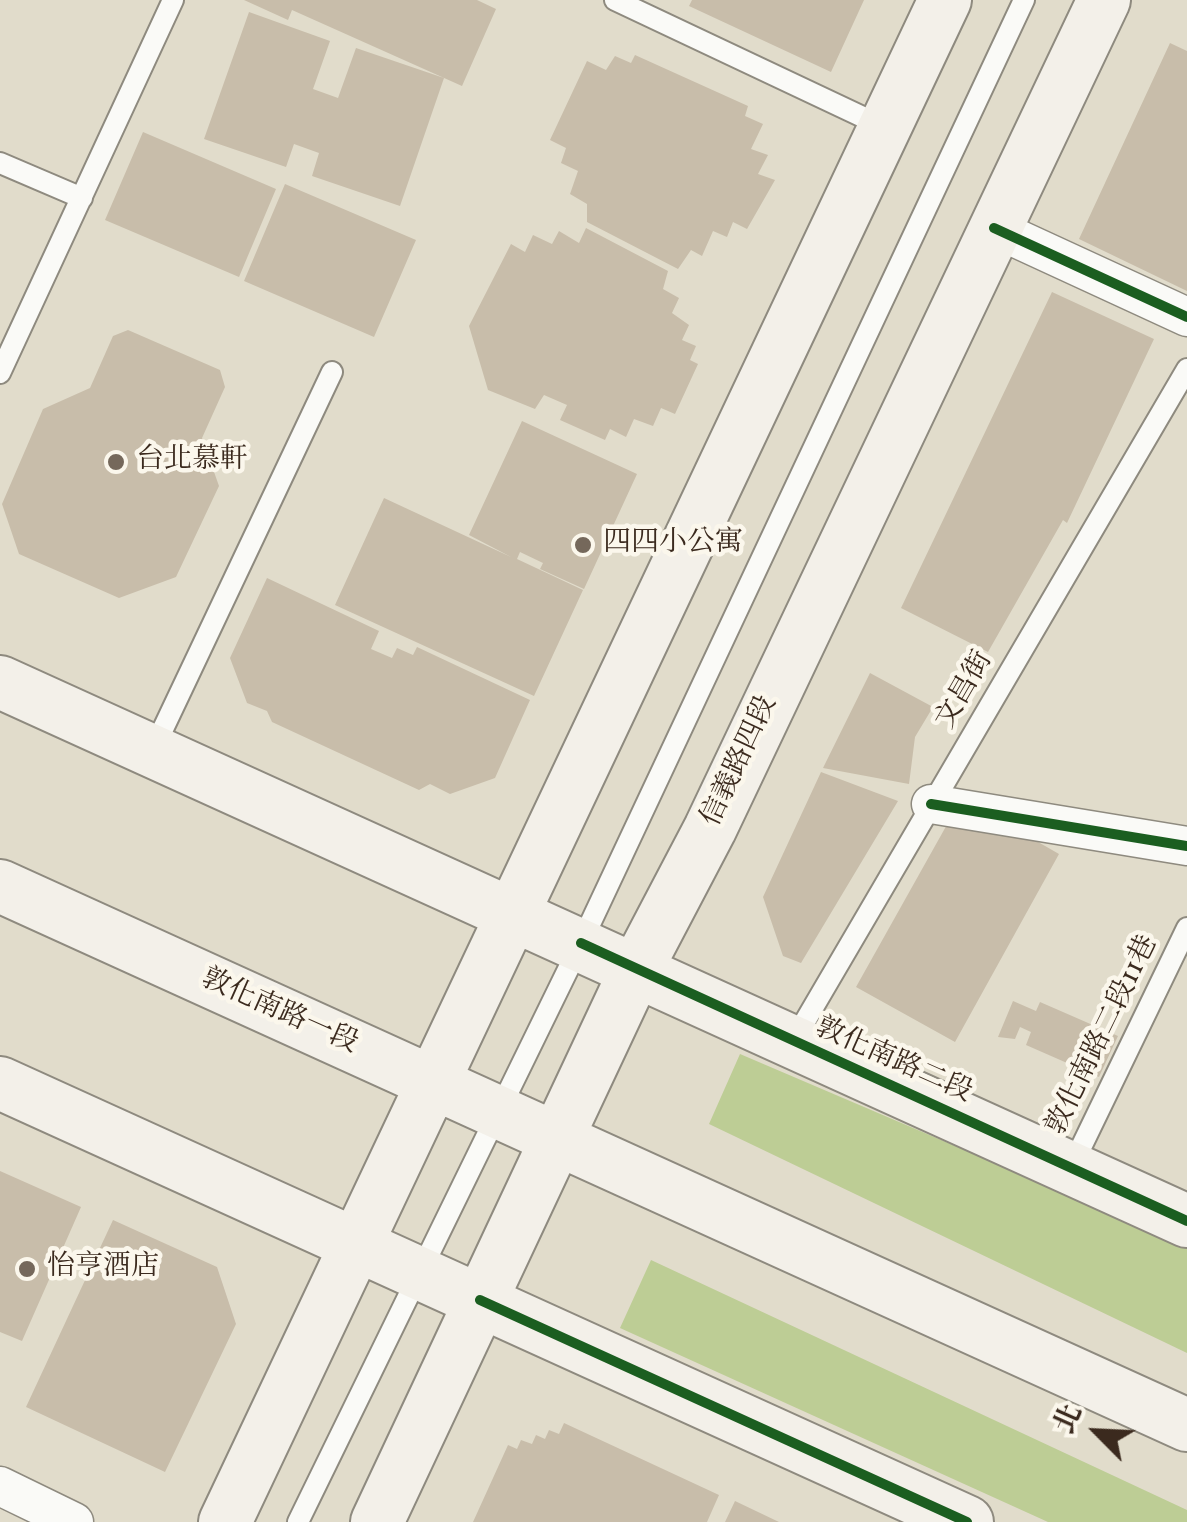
<!DOCTYPE html>
<meta charset="utf-8">
<style>
body{margin:0}
#map{position:relative;width:1187px;height:1522px;overflow:hidden;background:#e1dccb;font-family:Vollkorn,"Noto Serif TC",serif}
canvas{display:block}
.north{position:absolute;left:1047px;top:1382px;width:100px;height:100px;-webkit-text-stroke:8px #fbf7ec;paint-order:stroke;rotate:294deg;font-size:28px;font-weight:700;line-height:40px;text-align:center;color:#3b2a1e}
.north::after{content:'';display:block;margin:auto;width:35px;height:45px;background:#3b2a1e;clip-path:polygon(50% 0,100% 100%,50% 72%,0 100%)}
</style>
<div id="map">
<canvas width="1187" height="1522"></canvas>
<div class="north">北</div>
</div>
<script>
const g = document.querySelector('canvas').getContext('2d');
g.lineJoin = 'round';
function paint(path, color) { g.fillStyle = color; g.fill(path, 'evenodd'); }
function trace(path, color, width, dash) { g.strokeStyle = color; g.lineWidth = width; g.lineCap = dash ? 'butt' : 'round'; g.setLineDash(dash || []); g.stroke(path); }
function label(font, color, halo, rows, align = 'center') {
  g.font = font + ' Vollkorn,"Noto Serif TC",serif'; g.lineWidth = 9; g.setLineDash([]); g.textBaseline = 'middle'; g.strokeStyle = halo; g.fillStyle = color; for (const [text, x, y, turn = 0] of rows) {
    g.save(); g.translate(x, y); g.rotate((+turn || 0) * Math.PI / 180); g.textAlign = isNaN(turn) ? turn : align; if (halo) g.strokeText(text, 0, 0); g.fillText(text, 0, 0); g.restore();
  }
}
const green = new Path2D(`
 M 740,1054 L 1187,1245 L 1187,1353 L 709,1124 Z
 M 651,1260 L 1187,1510 L 1187,1522 L 1048,1522 L 620,1328 Z`);
const building = new Path2D(`
 M 244,0 L 477,0 L 496,9 L 462,86 L 292,10 L 288,20 Z
 M 692,0 L 864,0 L 831,72 L 689,6 Z
 M 249,12 L 330,41 L 313,89 L 338,98 L 356,48 L 444,78 L 400,206 L 312,176 L 319,153 L 294,144 L 286,167 L 204,139 Z
 M 1170,43 L 1187,51 L 1187,291 L 1079,239 Z
 M 635,55 L 748,106 L 745,116 L 763,124 L 751,149 L 768,155 L 758,174 L 775,180 L 747,229 L 733,222 L 727,237 L 713,231 L 702,256 L 691,250 L 678,269 L 587,222 L 587,204 L 570,194 L 578,171 L 561,163 L 566,148 L 550,140 L 587,61 L 606,70 L 615,56 L 631,63 Z
 M 143,132 L 276,189 L 239,277 L 105,220 Z
 M 285,184 L 416,240 L 374,337 L 244,281 Z
 M 586,228 L 668,271 L 663,289 L 679,298 L 672,313 L 689,325 L 682,340 L 696,346 L 690,360 L 698,364 L 675,414 L 661,408 L 653,426 L 634,419 L 626,437 L 610,429 L 605,440 L 560,420 L 567,405 L 544,395 L 535,409 L 488,390 L 469,326 L 511,244 L 525,252 L 533,235 L 552,244 L 559,231 L 579,243 Z
 M 1052,292 L 1154,339 L 1067,523 L 1063,520 L 988,652 L 901,608 Z
 M 128,330 L 220,370 L 225,387 L 202,438 L 219,486 L 176,577 L 119,598 L 19,554 L 2,504 L 43,409 L 90,388 L 113,336 Z
 M 522,421 L 637,474 L 584,589 L 540,569 L 543,563 L 520,552 L 517,559 L 583,590 L 534,696 L 335,605 L 384,498 L 511,557 L 469,535 Z
 M 267,578 L 379,631 L 371,649 L 392,658 L 397,648 L 413,655 L 417,647 L 530,700 L 495,778 L 450,794 L 430,784 L 419,790 L 272,722 L 267,711 L 247,703 L 230,658 Z
 M 870,673 L 933,707 L 915,737 L 909,784 L 823,768 Z
 M 821,772 L 898,801 L 801,963 L 783,956 L 763,897 Z
 M 949,821 L 1012,827 L 1059,854 L 955,1042 L 856,987 Z
 M 1013,1001 L 1036,1011 L 1040,1002 L 1118,1036 L 1099,1077 L 1026,1045 L 1031,1032 L 1020,1027 L 1015,1039 L 998,1037 Z
 M 0,1171 L 81,1207 L 22,1341 L 0,1332 Z
 M 113,1220 L 217,1267 L 236,1324 L 165,1472 L 26,1407 Z
 M 564,1423 L 719,1495 L 707,1522 L 473,1522 L 508,1445 L 517,1449 L 521,1440 L 532,1444 L 536,1435 L 545,1439 L 549,1430 L 559,1434 Z
 M 735,1501 L 779,1522 L 725,1522 Z`);
const lane = new Path2D(`
 M 615,0 L 884,127
 M 0,163 L 82,198
 M 0,373 L 173,0
 M 153,750 L 332,372
 M 794,1040 L 1187,369
 M 1072,1166 L 1187,928
 M 298,1522 L 581,943 L 1024,0`);
const street = new Path2D(`
 M 994,228 L 1187,317
 M 931,804 L 1187,846
 M 0,1486 L 74,1522`);
const secondary = new Path2D(`
 M 0,682 L 1187,1221
 M 0,886 L 1187,1425
 M 0,1083 L 967,1522
 M 225,1522 L 945,0
 M 377,1522 L 636,970 L 710,829 L 1104,0`);
const cycleway = new Path2D(`
 M 994,228 L 1187,317
 M 931,804 L 1187,846
 M 581,943 L 1187,1221
 M 480,1300 L 967,1522`);
const markers = [
 [116,462,10,"#75685b"],
 [583,545,10,"#75685b"],
 [27,1269,10,"#75685b"]
];
const poiNames = [
 ["台北慕軒",136,462],
 ["四四小公寓",603,545],
 ["怡亨酒店",47,1269]
];
const streetNames = [
 ["文昌街",966,691,-60],
 ["信義路四段",741,762,-65],
 ["敦化南路一段",279,1013,24],
 ["敦化南路二段11巷",1104,1036,-64],
 ["敦化南路二段",893,1062,24]
];
paint(green, '#bdcd95');
paint(building, '#c8bdaa');
trace(lane, '#8e8a7f', 24);
trace(street, '#8e8a7f', 41);
trace(secondary, '#8e8a7f', 56);
trace(lane, '#fafaf7', 20);
trace(street, '#fafaf7', 38);
trace(secondary, '#f3f0e9', 52);
trace(cycleway, '#1b5e20', 10);
for (const [x, y, r, color] of markers) { const dot = new Path2D(); dot.arc(x, y, r, 0, 2 * Math.PI); g.fillStyle = color; g.fill(dot); trace(dot, '#fbf7ec', 4); }
label('28px', '#3b2a1e', '#fbf7ec', poiNames, 'left');
label('28px', '#3b2a1e', '#fbf7ec', streetNames);
</script>
